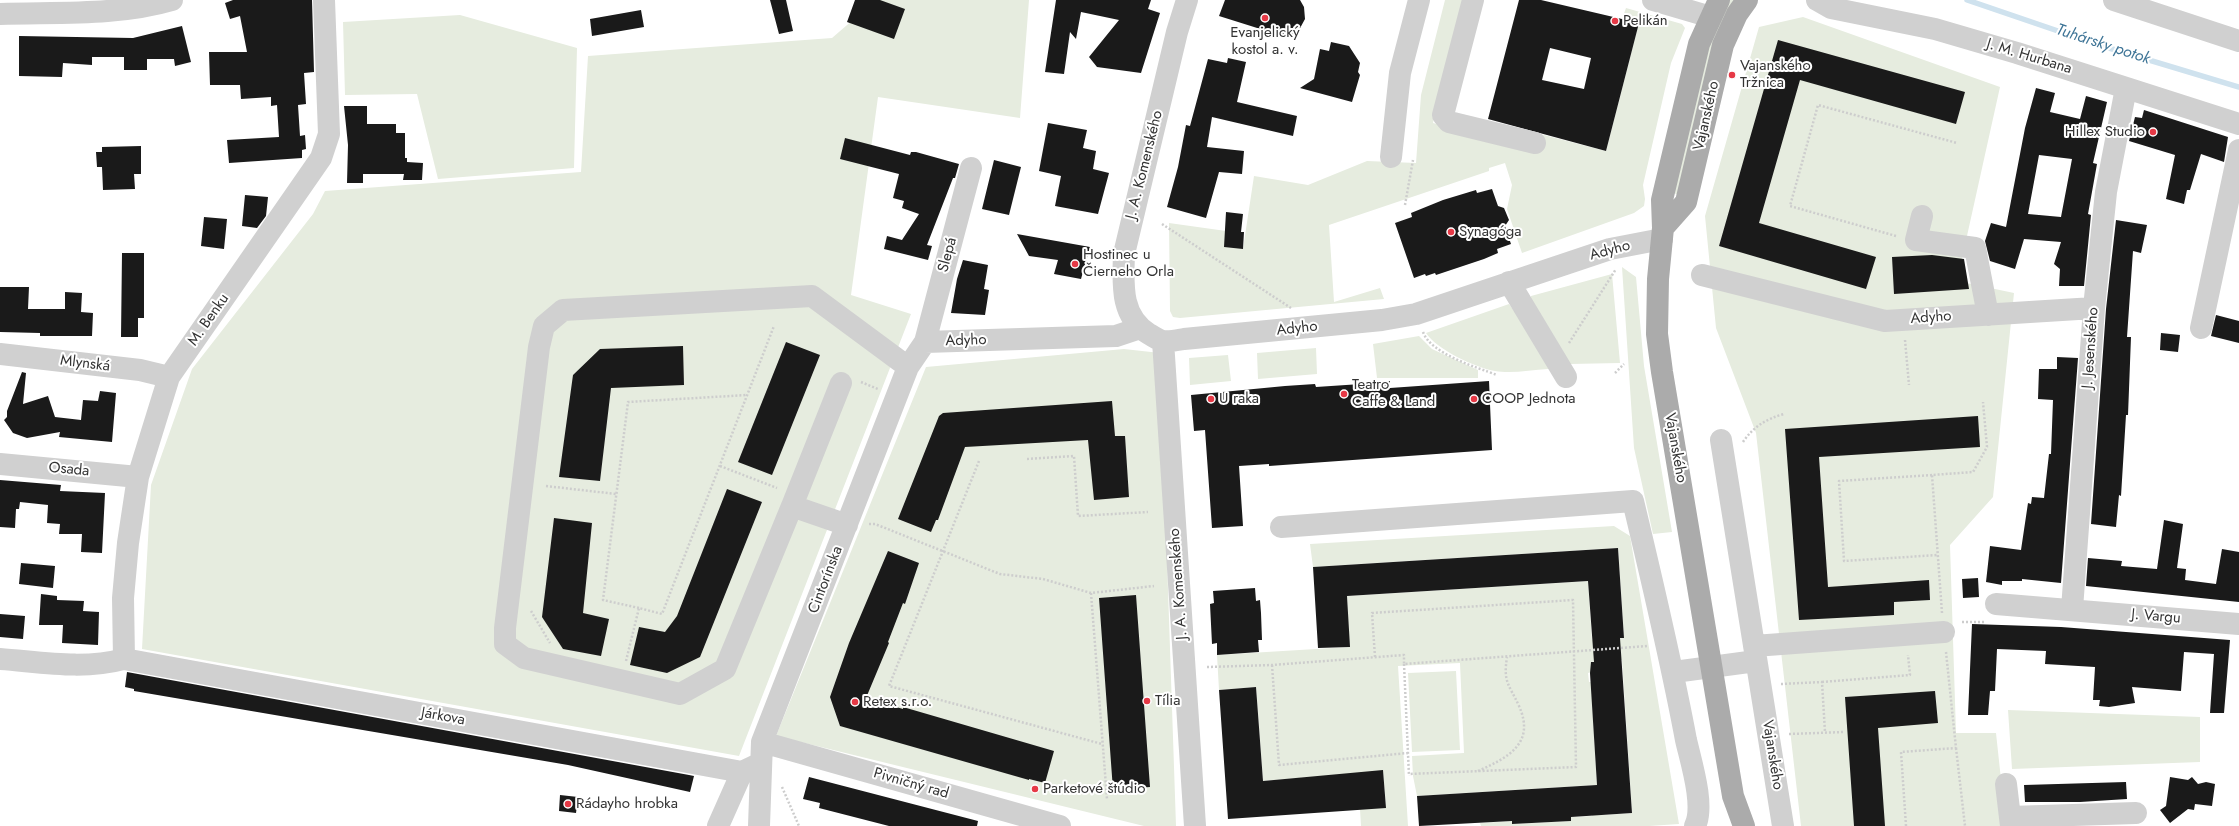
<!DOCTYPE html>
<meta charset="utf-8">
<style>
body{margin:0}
canvas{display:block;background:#fff}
</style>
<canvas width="2239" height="826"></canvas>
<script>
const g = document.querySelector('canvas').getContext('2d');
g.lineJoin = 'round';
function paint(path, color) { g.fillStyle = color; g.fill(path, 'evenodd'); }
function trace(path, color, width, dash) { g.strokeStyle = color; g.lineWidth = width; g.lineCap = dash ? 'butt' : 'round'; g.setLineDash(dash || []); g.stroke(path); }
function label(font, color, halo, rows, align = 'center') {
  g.font = font + ' Jost,sans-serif'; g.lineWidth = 4; g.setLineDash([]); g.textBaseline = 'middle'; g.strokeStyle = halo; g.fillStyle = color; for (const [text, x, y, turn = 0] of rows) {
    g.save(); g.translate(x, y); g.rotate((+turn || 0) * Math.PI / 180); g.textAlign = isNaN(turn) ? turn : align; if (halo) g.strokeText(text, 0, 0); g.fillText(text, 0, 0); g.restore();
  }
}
const green = new Path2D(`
 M 876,0 L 1029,0 L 1020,118 L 878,97 L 851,295 L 911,314 L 739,756 L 142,649 L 151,485 L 192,369 L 313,214 L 325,191 L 581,172 L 588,56 L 832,38 Z
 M 1445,0 L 1464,0 L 1433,123 L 1536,149 L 1540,134 L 1606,151 L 1639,23 L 1622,19 L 1626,8 L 1682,24 L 1685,28 L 1671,63 L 1643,185 L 1645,199 L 1644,206 L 1634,213 L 1522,253 L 1507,209 L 1512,185 L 1505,163 L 1489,168 L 1489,171 L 1329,225 L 1334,302 L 1380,288 L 1384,299 L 1180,318 L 1173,317 L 1170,311 L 1169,223 L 1226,231 L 1243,249 L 1254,176 L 1308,185 L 1367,161 L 1416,163 L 1421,95 Z
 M 1727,0 L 1734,0 L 1680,196 L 1674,193 L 1708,40 Z
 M 460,15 L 577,48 L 574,168 L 438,179 L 417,94 L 345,95 L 343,22 Z
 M 1803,17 L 2000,87 L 1957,281 L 2014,293 L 1993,497 L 1950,545 L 1956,733 L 1996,733 L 2006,826 L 1801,826 L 1756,433 L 1716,328 L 1705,216 L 1759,27 Z
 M 1622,267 L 1636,277 L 1644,366 L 1672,532 L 1653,534 L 1634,448 Z
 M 1612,274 L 1620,363 L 1570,364 L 1530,305 L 1531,296 Z
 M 1509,304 L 1548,357 L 1550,365 L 1548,369 C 1531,370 1511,374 1495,371 C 1476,368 1436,349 1426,333 Z
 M 1419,336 L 1432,349 L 1478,370 L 1478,378 L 1377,378 L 1373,344 Z
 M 1316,348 L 1317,374 L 1258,379 L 1257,353 Z
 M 1124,349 L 1160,353 L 1176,826 L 1144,826 L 776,736 L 926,367 Z
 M 1228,355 L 1231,381 L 1190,385 L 1189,358 Z
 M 1614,526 L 1630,536 L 1679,824 L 1649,826 L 1481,826 L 1480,823 L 1512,821 L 1512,824 L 1571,821 L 1571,817 L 1592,816 L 1592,813 L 1602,812 L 1602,815 L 1632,813 L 1622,660 L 1591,662 L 1592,672 L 1588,673 L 1589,682 L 1591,682 L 1597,785 L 1417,796 L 1413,776 L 1412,756 L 1464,753 L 1460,663 L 1398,666 L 1408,826 L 1361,826 L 1360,809 L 1386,807 L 1383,771 L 1263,781 L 1256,687 L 1219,690 L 1217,655 L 1349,647 L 1347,596 L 1588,581 L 1592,640 L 1624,638 L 1618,548 L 1313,567 L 1310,544 Z
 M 1456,671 L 1460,750 L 1412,752 L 1408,673 Z
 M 2008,710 L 2200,717 L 2200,762 L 2012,769 Z`);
const stream = new Path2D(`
 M 1967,0 L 2099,45 L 2239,87`);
const building = new Path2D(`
 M 233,0 L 312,0 L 314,72 L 304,73 L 306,104 L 298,105 L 300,136 L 305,135 L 306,149 L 302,150 L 302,158 L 229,163 L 227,140 L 279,137 L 277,105 L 271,106 L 271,97 L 241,99 L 240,85 L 210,85 L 209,52 L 247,52 L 240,16 L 230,19 L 225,3 Z
 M 770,0 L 786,0 L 793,31 L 779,34 Z
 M 855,0 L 880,0 L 905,9 L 894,39 L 847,22 Z
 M 1056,0 L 1151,0 L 1148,9 L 1160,13 L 1141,73 L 1097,67 L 1089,57 L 1119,20 L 1081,12 L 1076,39 L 1070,32 L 1064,74 L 1045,72 Z
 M 1225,0 L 1300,0 L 1304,7 L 1305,19 L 1299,30 L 1289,38 L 1219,16 Z
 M 1519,0 L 1541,0 L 1639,23 L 1606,151 L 1488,119 ZM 1550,48 L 1591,58 L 1584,89 L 1542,80 Z
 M 641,10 L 644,27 L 592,36 L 590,19 Z
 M 182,26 L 191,62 L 175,66 L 174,59 L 147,59 L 147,70 L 124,70 L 124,57 L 92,57 L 92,65 L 63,63 L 62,77 L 19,76 L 19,36 L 133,38 Z
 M 1778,40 L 1965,92 L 1956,124 L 1800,80 L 1759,223 L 1876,257 L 1866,289 L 1719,246 Z
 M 1331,42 L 1349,46 L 1360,63 L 1358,72 L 1360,75 L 1352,102 L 1300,88 L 1314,79 L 1320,49 L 1329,51 Z
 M 1228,58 L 1246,62 L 1237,102 L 1297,116 L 1293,136 L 1212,117 L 1207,147 L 1244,151 L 1242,174 L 1219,172 L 1206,218 L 1167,207 L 1178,167 L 1186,125 L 1190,126 L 1208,59 L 1227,63 Z
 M 2036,88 L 2055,93 L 2050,112 L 2080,119 L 2086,96 L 2107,102 L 2093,163 L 2097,164 L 2088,214 L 2091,215 L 2084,286 L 2059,286 L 2060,269 L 2054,264 L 2061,242 L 2024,239 L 2015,269 L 1990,261 L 1985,241 L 1991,223 L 2006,227 L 2025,128 ZM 2039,155 L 2072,159 L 2061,217 L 2028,214 Z
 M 344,106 L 367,106 L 367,124 L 396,124 L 396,133 L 405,133 L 405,158 L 407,158 L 407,162 L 423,163 L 422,180 L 403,180 L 404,174 L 363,174 L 363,183 L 347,183 L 348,145 Z
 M 2144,110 L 2228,137 L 2224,162 L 2201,154 L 2190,190 L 2187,190 L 2184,204 L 2166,199 L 2175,155 L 2129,141 L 2135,117 L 2142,118 Z
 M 1048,123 L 1087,130 L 1083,148 L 1096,151 L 1093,169 L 1109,173 L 1098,214 L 1055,206 L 1061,176 L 1039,171 Z
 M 845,138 L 910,155 L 911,152 L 916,152 L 959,164 L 955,178 L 953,178 L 927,245 L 932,246 L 928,260 L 884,249 L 887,236 L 902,240 L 919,214 L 902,208 L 904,201 L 893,198 L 899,174 L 840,159 Z
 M 141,146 L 141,174 L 134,174 L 135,189 L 103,190 L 102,167 L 97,167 L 96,152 L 102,152 L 102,147 Z
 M 994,160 L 1021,167 L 1009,215 L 982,209 Z
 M 1492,189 L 1498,206 L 1504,208 L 1509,220 L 1505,226 L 1511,244 L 1497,249 L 1498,253 L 1484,259 L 1436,275 L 1435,273 L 1426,276 L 1425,274 L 1414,278 L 1395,223 L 1412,217 L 1411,213 L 1443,200 L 1476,190 L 1477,193 Z
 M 245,195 L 268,197 L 266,216 L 257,228 L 242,226 Z
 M 1226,212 L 1243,214 L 1241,232 L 1244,232 L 1243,249 L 1224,247 Z
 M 204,217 L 227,219 L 224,249 L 201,246 Z
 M 2116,220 L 2147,225 L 2141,253 L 2133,251 L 2127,337 L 2131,337 L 2128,415 L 2126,415 L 2121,496 L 2119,495 L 2116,527 L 2091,524 L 2106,309 Z
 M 1017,234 L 1090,247 L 1081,279 L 1054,274 L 1058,260 L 1029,256 Z
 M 122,253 L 144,253 L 144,318 L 138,318 L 138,337 L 121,337 Z
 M 1932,255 L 1964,259 L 1969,289 L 1894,294 L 1892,257 Z
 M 963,260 L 988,265 L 984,289 L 989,290 L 985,315 L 951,313 L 957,279 Z
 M 0,287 L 29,287 L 28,309 L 65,309 L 65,292 L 82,293 L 81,312 L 93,313 L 92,336 L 40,336 L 40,333 L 0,332 Z
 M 2216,315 L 2239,321 L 2239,343 L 2211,336 Z
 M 2161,333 L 2180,335 L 2178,352 L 2160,350 Z
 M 786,342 L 820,355 L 772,475 L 738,462 Z
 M 683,346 L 684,385 L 611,388 L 600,481 L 559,477 L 573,375 L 600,349 Z
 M 2057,357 L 2078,358 L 2061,583 L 2022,579 L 2022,581 L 2002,581 L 2002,585 L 1986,582 L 1990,546 L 2021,550 L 2028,503 L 2031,504 L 2032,497 L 2044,498 L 2049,454 L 2051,454 L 2053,400 L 2038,399 L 2039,369 L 2057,369 Z
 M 22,372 L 26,373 L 23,404 L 48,396 L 55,417 L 81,420 L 83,400 L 98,401 L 100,391 L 116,393 L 112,442 L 59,437 L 60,432 L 27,438 L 13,433 L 4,420 L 7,417 L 7,411 Z
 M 1390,381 L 1390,388 L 1489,381 L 1492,450 L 1269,466 L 1269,464 L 1239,466 L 1243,526 L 1212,528 L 1205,430 L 1194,431 L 1191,395 L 1285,386 L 1315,384 L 1316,387 L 1376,383 L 1376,382 Z
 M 1112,401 L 1115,436 L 1125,436 L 1129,497 L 1094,500 L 1088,440 L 965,447 L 938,520 L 936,520 L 931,532 L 898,519 L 939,416 L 943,413 Z
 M 1978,416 L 1980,447 L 1819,457 L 1828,587 L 1929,580 L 1930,600 L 1894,602 L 1894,615 L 1799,620 L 1785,429 Z
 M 0,480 L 61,485 L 60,491 L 105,493 L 102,553 L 81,552 L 82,534 L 59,534 L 60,524 L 47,523 L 48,505 L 20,502 L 19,509 L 16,509 L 15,528 L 0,527 Z
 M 727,489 L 762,502 L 700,657 L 667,673 L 630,665 L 639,627 L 665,632 L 677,616 Z
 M 554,518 L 592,523 L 583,613 L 609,619 L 601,656 L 563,649 L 542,617 Z
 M 2164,520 L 2183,524 L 2177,568 L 2186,569 L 2185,580 L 2216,584 L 2222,549 L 2239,552 L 2239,602 L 2086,586 L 2088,558 L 2122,561 L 2121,566 L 2157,569 Z
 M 1618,548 L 1624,638 L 1620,638 L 1632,813 L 1571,817 L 1571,821 L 1512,824 L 1512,821 L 1419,826 L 1417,796 L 1597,785 L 1590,673 L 1591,662 L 1594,662 L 1588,581 L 1347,596 L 1350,647 L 1318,648 L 1313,567 Z
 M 888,551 L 919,563 L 905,604 L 903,603 L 888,642 L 889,643 L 866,698 L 903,709 L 903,707 L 1054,751 L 1045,783 L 1029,779 L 1029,780 L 840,726 L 830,697 L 849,643 Z
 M 21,563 L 55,566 L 53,588 L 19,584 Z
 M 1978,578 L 1979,597 L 1963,598 L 1962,579 Z
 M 1255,588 L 1256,601 L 1260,600 L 1261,613 L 1262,640 L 1258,640 L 1259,652 L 1217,655 L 1217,643 L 1212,644 L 1210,604 L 1214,603 L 1213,591 Z
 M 41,594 L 57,596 L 57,600 L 84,601 L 83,611 L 99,612 L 98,645 L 62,643 L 63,625 L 39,625 Z
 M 1136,595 L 1150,787 L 1113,790 L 1099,598 Z
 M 0,614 L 25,616 L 23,639 L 0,637 Z
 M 1972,624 L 2061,627 L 2230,640 L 2224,713 L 2210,713 L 2214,654 L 2184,652 L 2181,691 L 2132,687 L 2135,703 L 2109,707 L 2099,706 L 2100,700 L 2093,700 L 2095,667 L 2045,664 L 2046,651 L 1997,649 L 1995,691 L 1990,691 L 1988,715 L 1968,715 Z
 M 127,672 L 689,775 L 694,776 L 690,792 L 568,765 L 134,691 L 134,689 L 125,687 Z
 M 1256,687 L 1263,781 L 1383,770 L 1386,808 L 1228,819 L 1219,690 Z
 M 1935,691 L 1938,723 L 1878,728 L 1885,826 L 1854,826 L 1845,697 Z
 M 809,777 L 978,821 L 977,826 L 889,826 L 819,808 L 820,803 L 803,799 Z
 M 2170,777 L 2188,780 L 2192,777 L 2198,784 L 2206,782 L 2215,784 L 2212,806 L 2195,804 L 2194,810 L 2188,809 L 2170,823 L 2160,810 L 2166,806 Z
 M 2126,782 L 2127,799 L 2080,802 L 2025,802 L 2024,785 Z
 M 560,795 L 578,797 L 576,813 L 559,811 Z`);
const path = new Path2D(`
 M 1405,205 L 1413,160
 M 1162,224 L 1291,308
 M 1896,236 L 1790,206 L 1818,105 L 1957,143
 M 1423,332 C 1431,354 1476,367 1497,375
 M 1905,340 L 1909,385
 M 1569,343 L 1616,269
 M 1615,373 L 1624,364
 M 861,382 L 878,389
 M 1743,442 C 1753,427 1766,419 1784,414
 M 1027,459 L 1074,456 L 1078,516 L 1148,512
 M 979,461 L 889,686 L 1102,744
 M 720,466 L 777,488
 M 1932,475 L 1839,481 L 1844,561 L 1938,555
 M 546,486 L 616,494
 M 869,524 L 875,524 L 1000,574 L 1043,579 L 1091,593 L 1154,586
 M 1091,593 L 1107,799
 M 639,608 L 603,600 L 628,402 L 747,395
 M 531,611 L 550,643
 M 1942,613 L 1932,475 L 1973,472 L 1987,447 L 1983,402
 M 1962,622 L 1985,622
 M 1375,657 L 1372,613 L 1573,600 L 1576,767 L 1409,774
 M 626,661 L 639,608 L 662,614 L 774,326
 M 1404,664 L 1409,776
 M 1272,665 L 1279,765 L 1408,753
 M 1207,667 L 1272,665 L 1404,655 L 1404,664 L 1647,646
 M 1822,682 L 1910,675 L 1908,655
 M 1781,684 L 1822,682 L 1825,732
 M 1789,734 L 1844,732
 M 1956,748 L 1965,826
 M 1478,771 C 1507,758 1536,744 1519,706 C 1509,684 1503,683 1507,657
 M 782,787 L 799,826
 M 1906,826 L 1901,752 L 1956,748 L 1946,652`);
const minor = new Path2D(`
 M 1187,0 L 1177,32 L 1124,254 C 1123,284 1120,316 1149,334 C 1153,336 1158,340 1163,341 C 1169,342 1178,340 1184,339 L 1382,320 L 1416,314 L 1610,249 L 1662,239
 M 1473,0 L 1443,115 L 1449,122 L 1535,143
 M 1653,0 L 1711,17
 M 1817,0 L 1831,8 L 1935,29 L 2017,53 L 2239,124
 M 2114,0 L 2239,41
 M 0,14 C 57,12 118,16 172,0
 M 1391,157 L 1400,73 L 1419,0
 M 1922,216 L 1916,240 L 1975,248 L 1988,315
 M 1702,275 L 1885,321 L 2094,308
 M 1509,282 L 1566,377
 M 2201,328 L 2239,150
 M 1163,341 L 1195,826
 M 925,342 L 1116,336 L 1140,328
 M 0,354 L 140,370 L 169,377
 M 1721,440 L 1783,826
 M 0,464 L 138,477
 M 792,506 L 841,383
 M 847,525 L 792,506 L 725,669 L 680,694 L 524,658 L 505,644 L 505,628 L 539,347 L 544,326 L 563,310 L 812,296 L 908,367
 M 1281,527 L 1633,501 C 1652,580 1671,660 1686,740 C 1691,762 1705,806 1695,826
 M 1996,604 L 2239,624
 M 2072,609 L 2094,308 L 2106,192 L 2126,88
 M 1754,646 L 1944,632
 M 0,659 C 41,662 83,670 124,659 L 742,772 L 761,763
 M 124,659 L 123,598 L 128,543 L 138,477 L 169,377 L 321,158 L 329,134 L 324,0
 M 1674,672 L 1756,661
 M 762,742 L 1060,826
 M 2006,784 L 2011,826
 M 2010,817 L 2136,813
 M 718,826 L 742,772
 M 759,826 L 762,742 L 908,367 L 925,342 L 971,168`);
const major = new Path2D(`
 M 1719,0 L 1699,44 L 1662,200 L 1663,228 L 1658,279 L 1657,334 L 1662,372 L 1733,796 L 1744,826
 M 1663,228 L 1686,202 L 1723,45 L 1737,14 L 1747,0`);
const markers = [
 [1265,18,4,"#e63946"],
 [1615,21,4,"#e63946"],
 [1732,75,4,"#e63946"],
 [2153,132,4,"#e63946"],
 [1451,232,4,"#e63946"],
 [1075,264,4,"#e63946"],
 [1344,394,4,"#e63946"],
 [1211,399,4,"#e63946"],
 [1474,399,4,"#e63946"],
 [1147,701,4,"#e63946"],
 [855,702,4,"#e63946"],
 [1035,789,4,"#e63946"],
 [568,804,4,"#e63946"]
];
const poiNames = [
 ["Pelikán",1623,21],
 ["Evanjelický",1265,33,"center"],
 ["kostol a. v.",1265,50,"center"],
 ["Vajanského",1740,66],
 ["Tržnica",1740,83],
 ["Hillex Studio",2145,132,"right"],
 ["Synagóga",1459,232],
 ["Hostinec u",1083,255],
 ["Čierneho Orla",1083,272],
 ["Teatro",1352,385],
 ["Caffe & Land",1352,402],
 ["U raka",1219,399],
 ["COOP Jednota",1482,399],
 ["Tília",1155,701],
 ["Retex s.r.o.",863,702],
 ["Parketové štúdio",1043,789],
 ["Rádayho hrobka",576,804]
];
const streetNames = [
 ["J. M. Hurbana",2029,57,17],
 ["Vajanského",1707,116,-77],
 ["J. A. Komenského",1145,165,-76],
 ["Adyho",1610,251,-15],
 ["Slepá",948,255,-75],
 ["Adyho",1931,318,-4],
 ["M. Benku",209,320,-55],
 ["Adyho",1297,329,-6],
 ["Adyho",966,341,-2],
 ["J. Jesenského",2091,348,-86],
 ["Mlynská",85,364,7],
 ["Vajanského",1675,448,80],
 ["Osada",69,470,5],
 ["Cintorínska",826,580,-69],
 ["J. A. Komenského",1179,584,-94],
 ["J. Vargu",2156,617,5],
 ["Járkova",443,717,10],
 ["Vajanského",1772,755,81],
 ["Pivničný rad",911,784,16]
];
const waterNames = [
 ["Tuhársky potok",2103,45,18]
];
paint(green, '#e6ecdf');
trace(stream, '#cfe2ee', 5.5);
paint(building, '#1a1a1a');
trace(path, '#cdcdcd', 2.5, [2, 2]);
trace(minor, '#d0d0d0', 22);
trace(major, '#ababab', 22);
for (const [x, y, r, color] of markers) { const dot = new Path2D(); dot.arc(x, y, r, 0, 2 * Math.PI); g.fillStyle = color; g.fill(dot); trace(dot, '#fff', 1.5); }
label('15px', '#333', '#fff', poiNames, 'left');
label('15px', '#333', '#fff', streetNames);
label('italic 16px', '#3f7597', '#fff', waterNames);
</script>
